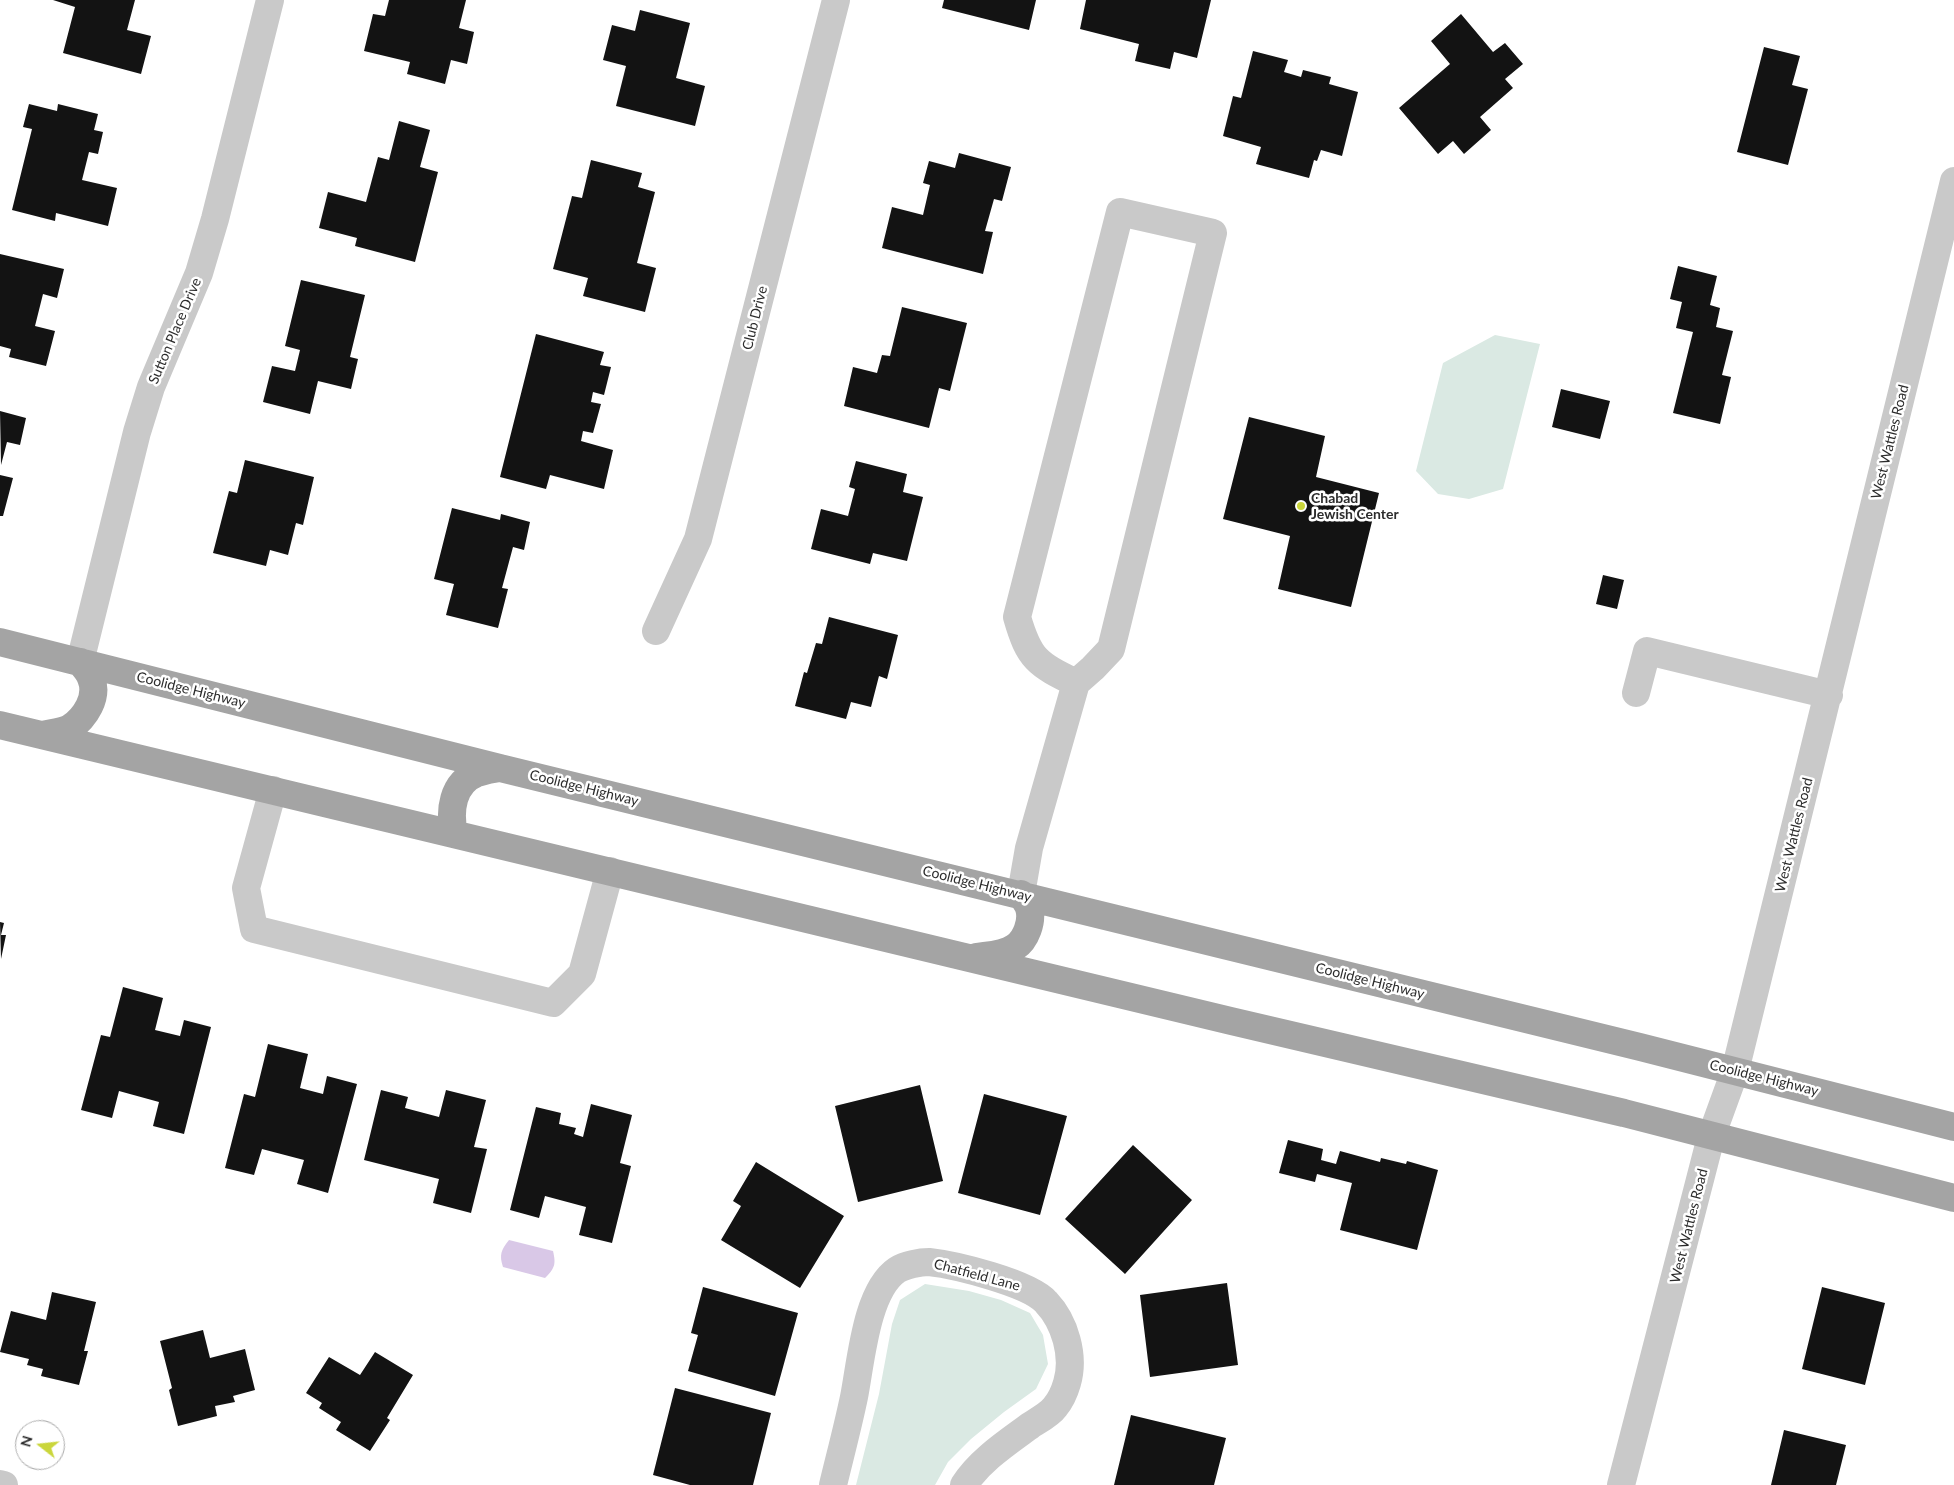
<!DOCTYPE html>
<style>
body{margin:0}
#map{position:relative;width:1954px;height:1485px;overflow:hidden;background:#fff;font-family:Lato,sans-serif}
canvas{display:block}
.north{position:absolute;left:15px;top:1420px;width:50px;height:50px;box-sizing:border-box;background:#fff;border:1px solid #ababab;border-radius:50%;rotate:286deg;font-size:14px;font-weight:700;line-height:20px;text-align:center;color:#2c2c2c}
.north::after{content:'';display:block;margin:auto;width:18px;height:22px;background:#cad63b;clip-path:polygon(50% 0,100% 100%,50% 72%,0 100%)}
</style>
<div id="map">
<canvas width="1954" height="1485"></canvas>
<div class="north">N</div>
</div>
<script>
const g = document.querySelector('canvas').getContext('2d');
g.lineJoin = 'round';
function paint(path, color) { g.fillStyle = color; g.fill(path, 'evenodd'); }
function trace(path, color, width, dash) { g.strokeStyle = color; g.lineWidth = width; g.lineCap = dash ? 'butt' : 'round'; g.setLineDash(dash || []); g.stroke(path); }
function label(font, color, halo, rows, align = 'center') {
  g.font = font + ' Lato,sans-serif'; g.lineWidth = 5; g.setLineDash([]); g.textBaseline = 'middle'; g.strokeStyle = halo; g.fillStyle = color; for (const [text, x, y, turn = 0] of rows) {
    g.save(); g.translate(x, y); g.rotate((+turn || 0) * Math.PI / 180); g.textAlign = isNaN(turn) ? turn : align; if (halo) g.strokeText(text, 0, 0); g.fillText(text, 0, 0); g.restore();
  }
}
const green = new Path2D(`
 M 1495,335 L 1540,344 L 1503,489 L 1469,499 L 1438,494 L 1416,471 L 1443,363 Z
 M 925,1284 L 969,1291 L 1001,1300 L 1030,1313 L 1043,1335 L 1048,1364 L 1036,1389 L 1004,1412 L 971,1439 L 948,1462 L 935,1485 L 856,1485 L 879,1394 L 892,1324 L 900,1300 Z`);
const water = new Path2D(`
 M 509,1240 L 553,1251 C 556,1264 555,1268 545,1278 L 503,1267 C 499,1255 501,1250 509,1240 Z`);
const building = new Path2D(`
 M 53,0 L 135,0 L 127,30 L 151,36 L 141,74 L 63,53 L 75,7 Z
 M 389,0 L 466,0 L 459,28 L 474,32 L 467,64 L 451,60 L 445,84 L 407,74 L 410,62 L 364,51 L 373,14 L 385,16 Z
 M 944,0 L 1036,0 L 1029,30 L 942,8 Z
 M 1086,0 L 1211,0 L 1197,58 L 1174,52 L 1170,69 L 1135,61 L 1139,44 L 1080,29 Z
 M 640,10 L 690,23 L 676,78 L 705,86 L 695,126 L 616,106 L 626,66 L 603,60 L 612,25 L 635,31 Z
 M 1461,14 L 1493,52 L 1505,43 L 1523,64 L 1505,79 L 1513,88 L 1480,117 L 1491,130 L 1464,154 L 1453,141 L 1438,154 L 1399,108 L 1450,64 L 1431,41 Z
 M 1764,47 L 1800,56 L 1792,85 L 1808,89 L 1788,165 L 1737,152 Z
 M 1253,51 L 1288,60 L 1284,72 L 1301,77 L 1303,70 L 1331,77 L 1329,84 L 1358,92 L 1342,156 L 1321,150 L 1317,161 L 1314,160 L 1309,178 L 1256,164 L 1261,147 L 1223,136 L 1233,96 L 1241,98 Z
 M 29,104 L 57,111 L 58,104 L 98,114 L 94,130 L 103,132 L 98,154 L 89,152 L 82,180 L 117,188 L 108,226 L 56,213 L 55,221 L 12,210 L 32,129 L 23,127 Z
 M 399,121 L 430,130 L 420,167 L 438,172 L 415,262 L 355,246 L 357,238 L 319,228 L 328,192 L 366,202 L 378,157 L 389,160 Z
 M 959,153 L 1011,167 L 1002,201 L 994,199 L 985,231 L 993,232 L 983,274 L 882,248 L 892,207 L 923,215 L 930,185 L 923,183 L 929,161 L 955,168 Z
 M 591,160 L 642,173 L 638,187 L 655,192 L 637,263 L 656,268 L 645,312 L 583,296 L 588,278 L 553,269 L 572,196 L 582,198 Z
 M 0,254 L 64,269 L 57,298 L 43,294 L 35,326 L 55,331 L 46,366 L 9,357 L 11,349 L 0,346 Z
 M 1678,266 L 1717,276 L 1710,305 L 1720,308 L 1716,327 L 1733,331 L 1722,375 L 1731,377 L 1720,424 L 1673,413 L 1693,332 L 1676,328 L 1682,302 L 1670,299 Z
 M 301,280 L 365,295 L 350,357 L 358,359 L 351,389 L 318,381 L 310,414 L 263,402 L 272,366 L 295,371 L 300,350 L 285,346 Z
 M 902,307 L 967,323 L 950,391 L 939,388 L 929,428 L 844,406 L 853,367 L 877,373 L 882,355 L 890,356 Z
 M 536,334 L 604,352 L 600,365 L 611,367 L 604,395 L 593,392 L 591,402 L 601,404 L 593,433 L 583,431 L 581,441 L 613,450 L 604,489 L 550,475 L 546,489 L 500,477 Z
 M 1561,389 L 1610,401 L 1600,439 L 1552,427 Z
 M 0,411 L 26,418 L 20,445 L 7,442 L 1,465 Z
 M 1249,417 L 1325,436 L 1316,477 L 1379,493 L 1351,607 L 1278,589 L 1290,536 L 1223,519 Z
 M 245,460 L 314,477 L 303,525 L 296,523 L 288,555 L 270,550 L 266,566 L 213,553 L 229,491 L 237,493 Z
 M 856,461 L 907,474 L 903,492 L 923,497 L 907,561 L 873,553 L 870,564 L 811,549 L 821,509 L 848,516 L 855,489 L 849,487 Z
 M 0,475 L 13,478 L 3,516 L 0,516 Z
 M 452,508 L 500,520 L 501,514 L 530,522 L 524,550 L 513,547 L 502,588 L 508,589 L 498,628 L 446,615 L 454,584 L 434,579 Z
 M 1603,575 L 1624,580 L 1617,609 L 1596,604 Z
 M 829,617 L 898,635 L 887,679 L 879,676 L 871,707 L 851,702 L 846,719 L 795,706 L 804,672 L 807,673 L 816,643 L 822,644 Z
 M 0,922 L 4,923 L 1,935 L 6,935 L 1,959 Z
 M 123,987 L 163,998 L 155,1030 L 180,1036 L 184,1020 L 211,1027 L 184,1134 L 153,1126 L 159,1102 L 119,1091 L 112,1118 L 81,1110 L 101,1035 L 110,1037 Z
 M 268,1044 L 308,1054 L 300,1088 L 323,1094 L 327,1076 L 357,1084 L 328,1193 L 297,1184 L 304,1160 L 262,1149 L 254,1175 L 225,1168 L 244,1094 L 255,1097 Z
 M 920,1085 L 943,1181 L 858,1202 L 835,1106 Z
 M 381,1090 L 408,1097 L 405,1108 L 439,1117 L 446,1090 L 486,1100 L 474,1147 L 487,1149 L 471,1213 L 433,1203 L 439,1179 L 364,1160 Z
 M 984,1094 L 1067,1116 L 1040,1215 L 958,1193 Z
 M 591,1104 L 632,1115 L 620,1163 L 631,1166 L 612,1243 L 579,1235 L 586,1207 L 545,1196 L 539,1218 L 510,1210 L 536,1107 L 561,1113 L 559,1124 L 576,1128 L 574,1134 L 583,1137 Z
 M 1288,1140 L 1323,1149 L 1321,1160 L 1336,1164 L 1340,1151 L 1380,1162 L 1381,1158 L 1406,1164 L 1407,1161 L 1438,1170 L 1417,1250 L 1340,1230 L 1352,1183 L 1317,1174 L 1315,1182 L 1279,1173 Z
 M 1133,1145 L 1192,1200 L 1125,1274 L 1065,1219 Z
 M 756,1162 L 844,1216 L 800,1288 L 721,1240 L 741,1206 L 733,1201 Z
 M 1227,1283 L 1238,1365 L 1150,1377 L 1140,1295 Z
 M 703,1287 L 798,1313 L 775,1396 L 688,1371 L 698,1335 L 691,1333 Z
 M 1822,1287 L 1885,1303 L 1865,1385 L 1802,1369 Z
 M 52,1292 L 96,1302 L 84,1351 L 88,1351 L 79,1385 L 41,1376 L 43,1369 L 27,1365 L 29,1359 L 0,1352 L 11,1311 L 46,1320 Z
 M 203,1330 L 210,1358 L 245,1349 L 255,1390 L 233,1396 L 235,1402 L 215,1406 L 217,1416 L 178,1426 L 169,1390 L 172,1388 L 160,1341 Z
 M 375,1352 L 413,1375 L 387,1418 L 390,1420 L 370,1451 L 336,1430 L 341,1422 L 319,1408 L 322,1403 L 306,1393 L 329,1357 L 360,1375 Z
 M 675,1388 L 771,1413 L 753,1485 L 690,1485 L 653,1475 Z
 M 1131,1415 L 1226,1438 L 1214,1485 L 1114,1485 Z
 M 1784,1430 L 1846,1445 L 1836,1485 L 1771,1485 Z`);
const minor = new Path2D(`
 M 656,631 L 698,539 L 836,0
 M 80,662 L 137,432 L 151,387 L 199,273 L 215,219 L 270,0
 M 1636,693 L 1647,651 L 1829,695
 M 273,790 L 246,888 L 254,929 L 553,1003 L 582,974 L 610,871
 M 1021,894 L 1029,848 L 1076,683 L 1093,668 L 1111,649 L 1213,233 L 1120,212 L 1017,617 C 1029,659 1037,664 1076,683
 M 0,1484 L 4,1485
 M 833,1485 C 840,1456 848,1426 854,1397 C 861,1362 866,1291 897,1270 C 905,1265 920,1262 929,1262 C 956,1265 1029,1283 1046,1302 C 1065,1322 1075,1356 1067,1383 C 1065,1390 1060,1401 1055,1407 C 1050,1414 1039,1420 1031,1425 C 1008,1442 980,1460 964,1485
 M 1621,1485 L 1711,1137 L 1735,1071 L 1954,181`);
const major = new Path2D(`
 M 0,642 L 500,768 L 1640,1047 L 1954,1127
 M 0,725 L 1231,1021 L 1624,1113 L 1954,1198
 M 43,735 C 51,733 62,732 70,728 C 85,718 99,697 91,678 C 89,672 84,667 80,662
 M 454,834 C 449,811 452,783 477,773 C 484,771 493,769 500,768
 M 976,957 C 989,955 1004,955 1015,947 C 1026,940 1033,921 1029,908 C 1028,904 1024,899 1021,894`);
const markers = [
 [1301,506,5,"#cad63b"]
];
const streetNames = [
 ["Club Drive",755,318,-76],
 ["Sutton Place Drive",175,331,-67],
 ["West Wattles Road",1890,442,-76],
 ["Coolidge Highway",191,690,14],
 ["Coolidge Highway",584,788,14],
 ["West Wattles Road",1794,835,-76],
 ["Coolidge Highway",977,884,14],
 ["Coolidge Highway",1370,981,14],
 ["Coolidge Highway",1764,1078,14],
 ["West Wattles Road",1689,1226,-76],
 ["Chatfield Lane",977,1275,15]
];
const poiNames = [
 ["Chabad",1311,498],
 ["Jewish Center",1311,514]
];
paint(green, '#dae9e3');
paint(water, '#d9c8e7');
paint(building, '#131313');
trace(minor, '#c9c9c9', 28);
trace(major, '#a4a4a4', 28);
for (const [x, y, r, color] of markers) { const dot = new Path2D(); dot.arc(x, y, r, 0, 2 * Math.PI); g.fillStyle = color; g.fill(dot); trace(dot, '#fff', 2); }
label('14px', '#2c2c2c', '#fff', streetNames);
label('bold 14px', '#2c2c2c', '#fff', poiNames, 'left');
</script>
